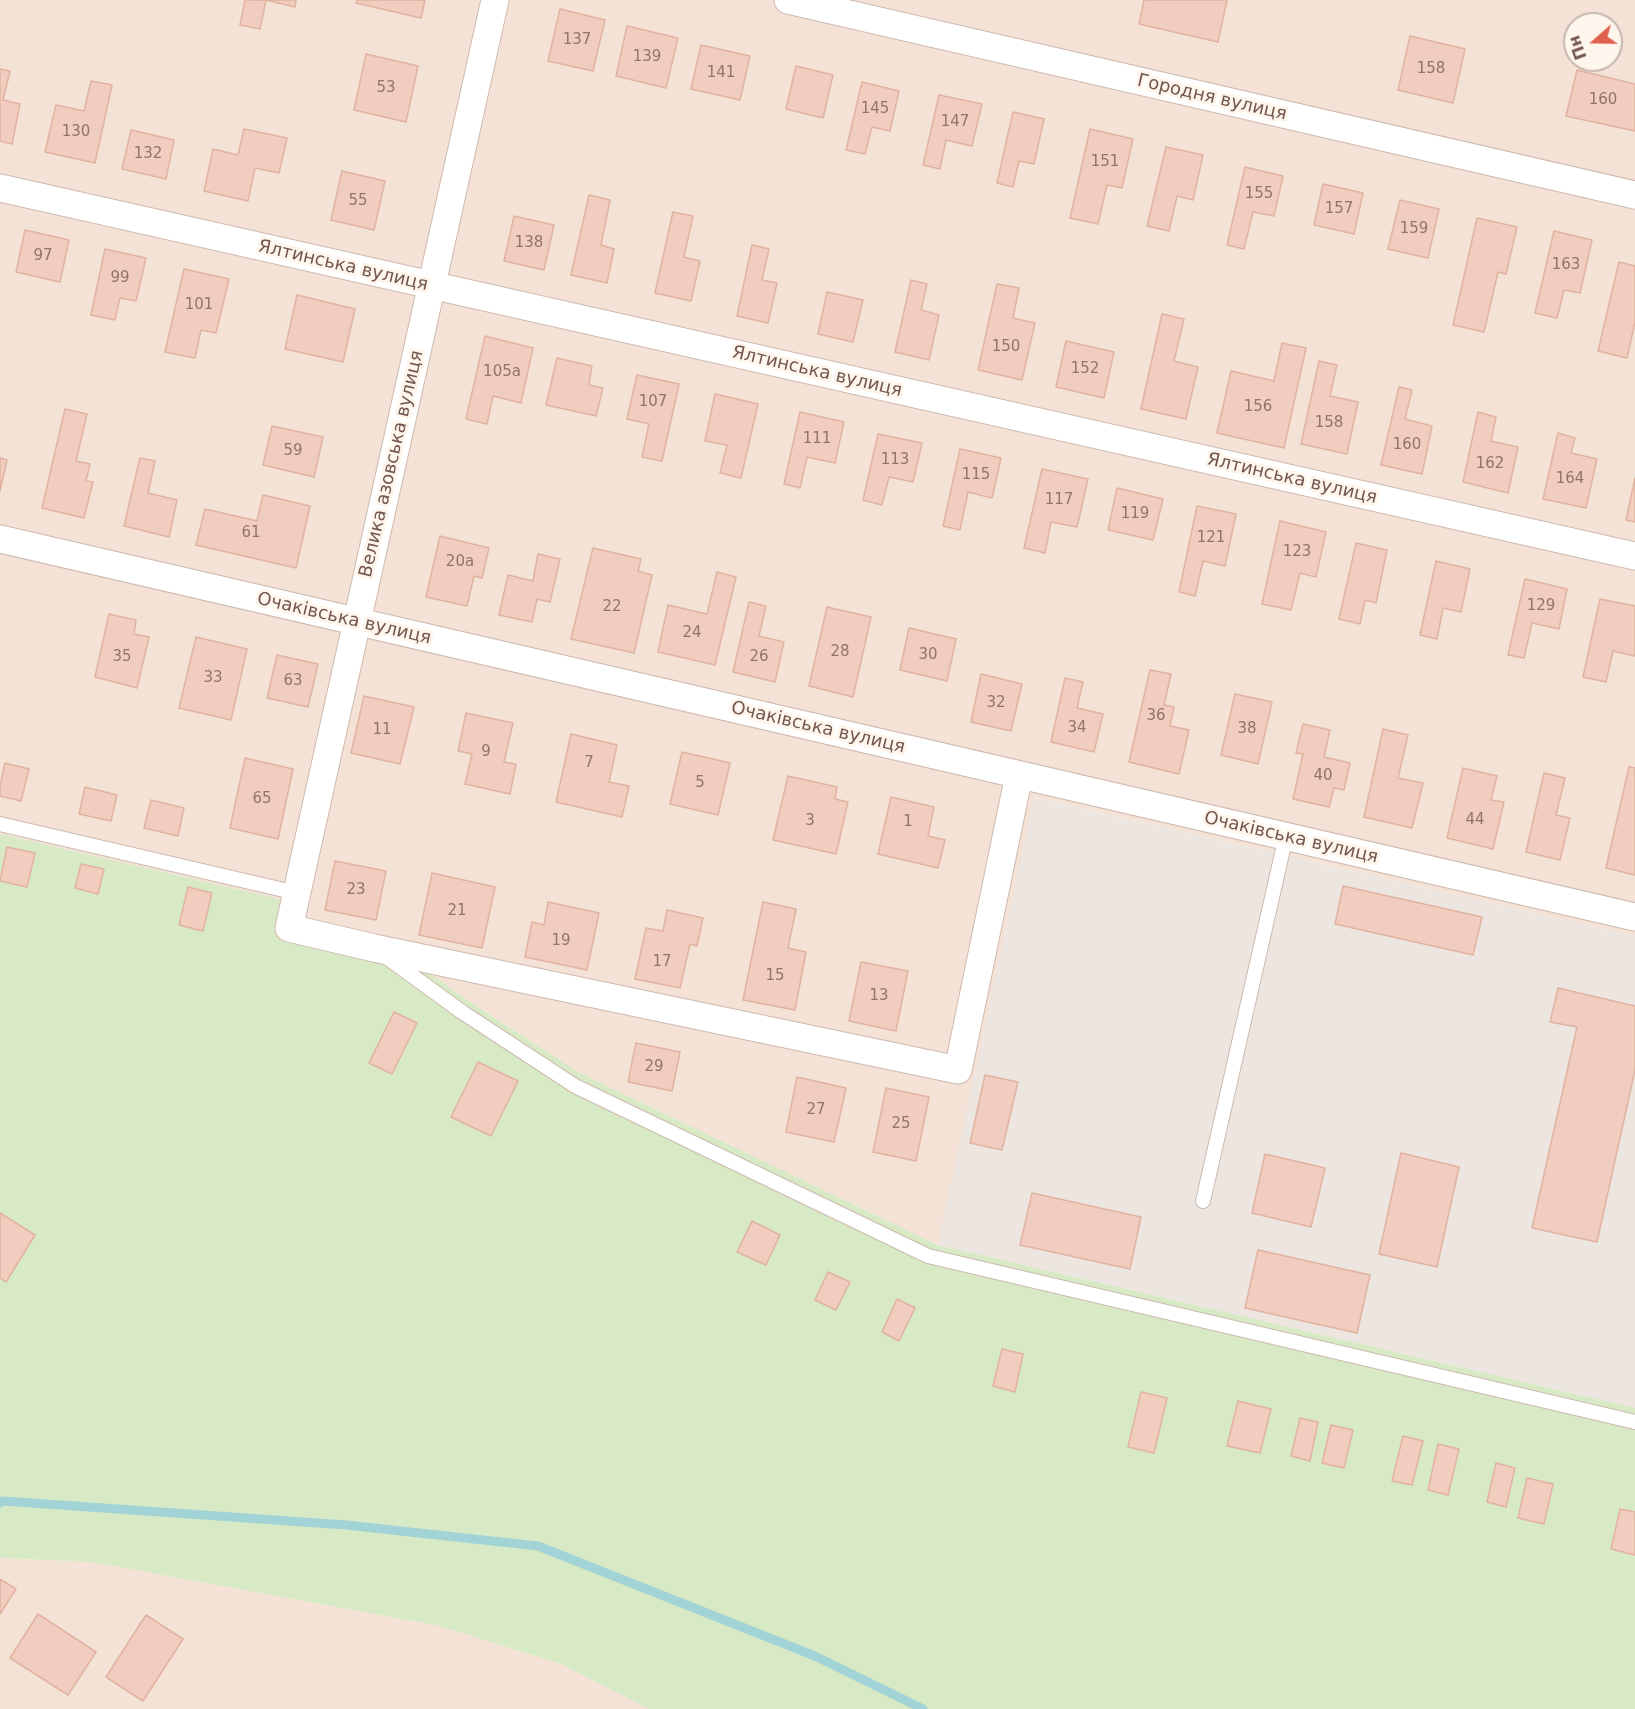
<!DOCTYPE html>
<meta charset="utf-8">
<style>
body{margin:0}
#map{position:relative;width:1635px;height:1709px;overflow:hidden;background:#fcf1e6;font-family:"DejaVu Sans",sans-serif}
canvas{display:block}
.north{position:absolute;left:1563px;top:12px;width:60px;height:60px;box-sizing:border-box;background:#fef6ed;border:2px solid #c7b6ad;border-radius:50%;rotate:250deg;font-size:16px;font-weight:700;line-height:24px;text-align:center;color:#74564c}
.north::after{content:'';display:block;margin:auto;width:21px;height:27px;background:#e16150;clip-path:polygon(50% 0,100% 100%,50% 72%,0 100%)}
</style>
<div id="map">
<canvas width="1635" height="1709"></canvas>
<div class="north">Пн</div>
</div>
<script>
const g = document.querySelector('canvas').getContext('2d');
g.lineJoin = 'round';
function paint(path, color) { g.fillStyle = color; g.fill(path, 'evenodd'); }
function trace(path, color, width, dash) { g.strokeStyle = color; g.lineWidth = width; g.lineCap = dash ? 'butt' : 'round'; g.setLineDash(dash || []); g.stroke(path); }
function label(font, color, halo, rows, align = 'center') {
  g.font = font + ' "DejaVu Sans",sans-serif'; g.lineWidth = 6; g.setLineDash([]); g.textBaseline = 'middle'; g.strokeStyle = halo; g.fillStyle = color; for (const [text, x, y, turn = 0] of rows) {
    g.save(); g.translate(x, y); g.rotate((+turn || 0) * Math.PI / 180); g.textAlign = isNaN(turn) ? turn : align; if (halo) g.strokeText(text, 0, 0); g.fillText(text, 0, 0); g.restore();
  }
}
const residential = new Path2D(`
 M 0,0 L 1635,0 L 1635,936 L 1035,797 L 938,1245 L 580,1073 L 470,1002 L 421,967 L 279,933 L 286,901 L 0,834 ZM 1575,24 L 1611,24 L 1611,60 L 1575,60 Z
 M 0,1558 L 92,1562 L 440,1626 L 561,1664 L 649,1709 L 0,1709 Z`);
const industrial = new Path2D(`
 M 1034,797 L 1635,936 L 1635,1408 L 938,1245 Z`);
const green = new Path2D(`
 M 0,834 L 287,901 L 279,933 L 421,967 L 470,1002 L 580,1073 L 938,1245 L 1635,1408 L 1635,1709 L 649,1709 L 561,1664 L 440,1626 L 92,1562 L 0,1558 Z`);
const stream = new Path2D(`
 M 0,1503 L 3,1501 L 346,1525 L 538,1546 L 815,1656 L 923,1709`);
const building = new Path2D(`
 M 245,0 L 296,0 L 295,7 L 266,0 L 260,29 L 240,25 Z
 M 357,0 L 425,0 L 421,18 L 356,3 Z
 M 1144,0 L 1227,0 L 1218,42 L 1139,24 Z
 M 560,9 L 605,20 L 593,71 L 548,61 Z
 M 627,26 L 678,38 L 666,88 L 616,76 Z
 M 1410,36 L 1465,49 L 1453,103 L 1398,90 Z
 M 701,45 L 750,56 L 740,100 L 691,89 Z
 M 366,54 L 418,66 L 406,122 L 354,110 Z
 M 796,66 L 833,75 L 823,118 L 786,109 Z
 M 0,69 L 10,71 L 3,100 L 20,104 L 12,144 L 0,141 Z
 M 1577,70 L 1635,84 L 1635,131 L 1566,116 Z
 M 91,81 L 112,85 L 95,163 L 45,152 L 56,105 L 84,111 Z
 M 862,82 L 899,91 L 890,131 L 872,127 L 865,154 L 846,150 Z
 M 939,95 L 982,104 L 972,146 L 946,140 L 940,169 L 923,165 Z
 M 1013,112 L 1044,119 L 1034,164 L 1019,161 L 1013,187 L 997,183 Z
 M 244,129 L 287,138 L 279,173 L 255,168 L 248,201 L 204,191 L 213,149 L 238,155 Z
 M 1090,129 L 1133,139 L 1122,188 L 1107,185 L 1098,224 L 1070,218 Z
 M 131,130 L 174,140 L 166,179 L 122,169 Z
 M 1166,147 L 1203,155 L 1193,200 L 1177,196 L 1169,231 L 1147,226 Z
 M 1245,167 L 1283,176 L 1274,216 L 1253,212 L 1244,249 L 1227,245 Z
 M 342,171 L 385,181 L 374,230 L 331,220 Z
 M 1323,184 L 1363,193 L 1354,234 L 1314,225 Z
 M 589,195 L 610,200 L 601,245 L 614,249 L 607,283 L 571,275 Z
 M 1400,200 L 1439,209 L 1428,258 L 1388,249 Z
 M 673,212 L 693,216 L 684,257 L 700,261 L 691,301 L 655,293 Z
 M 514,216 L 554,225 L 544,270 L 504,261 Z
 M 1477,218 L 1517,227 L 1506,274 L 1498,272 L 1484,332 L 1453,325 Z
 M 25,230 L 69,240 L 60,282 L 16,272 Z
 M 1554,231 L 1592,240 L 1580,293 L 1564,290 L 1557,318 L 1535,313 Z
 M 752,245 L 769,249 L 762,280 L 777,283 L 768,323 L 737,316 Z
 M 105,249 L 146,258 L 136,301 L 120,298 L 115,320 L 91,315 Z
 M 1619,262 L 1635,266 L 1635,322 L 1627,358 L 1598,351 Z
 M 184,269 L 229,279 L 216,333 L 201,330 L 195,358 L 165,352 Z
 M 911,280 L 927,284 L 921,310 L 939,315 L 929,360 L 895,352 Z
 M 997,284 L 1019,288 L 1013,318 L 1035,323 L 1022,380 L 978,370 Z
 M 827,292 L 863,300 L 853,342 L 818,334 Z
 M 297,295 L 355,309 L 343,362 L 285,349 Z
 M 1162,314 L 1184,319 L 1174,361 L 1198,367 L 1186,419 L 1141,409 Z
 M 485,336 L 533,348 L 521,403 L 493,396 L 487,424 L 466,419 Z
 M 1066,341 L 1114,352 L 1104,398 L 1056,387 Z
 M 1282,343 L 1306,348 L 1284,448 L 1217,433 L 1231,371 L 1274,381 Z
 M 557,358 L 592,366 L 589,385 L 603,388 L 596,416 L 546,405 Z
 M 1319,361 L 1337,365 L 1330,396 L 1358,402 L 1347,454 L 1301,444 Z
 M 637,375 L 679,384 L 662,461 L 642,457 L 649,424 L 627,419 Z
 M 1399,387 L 1412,390 L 1405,419 L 1432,426 L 1422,474 L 1381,465 Z
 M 715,394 L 758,404 L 741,478 L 720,473 L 727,445 L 705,441 Z
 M 65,409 L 87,414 L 76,461 L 90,464 L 86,481 L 93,482 L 84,518 L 42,508 Z
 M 800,412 L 844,422 L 835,463 L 807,457 L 800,488 L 784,484 Z
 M 1478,412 L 1496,417 L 1491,441 L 1518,447 L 1508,493 L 1463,482 Z
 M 272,426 L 323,437 L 314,477 L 263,465 Z
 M 1558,433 L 1575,438 L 1571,453 L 1597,459 L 1586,508 L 1543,499 Z
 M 878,434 L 922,443 L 913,482 L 889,477 L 882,505 L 863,500 Z
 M 960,449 L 1001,458 L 992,498 L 968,492 L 960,530 L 943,526 Z
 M 0,458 L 7,460 L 0,491 Z
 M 140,458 L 155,461 L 148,493 L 177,500 L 169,537 L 124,526 Z
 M 1042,469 L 1088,479 L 1077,527 L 1051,522 L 1045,553 L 1024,548 Z
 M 1635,478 L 1635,522 L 1626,520 Z
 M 1117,488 L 1163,499 L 1153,540 L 1108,530 Z
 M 263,495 L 310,506 L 296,568 L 196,545 L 205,509 L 257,521 Z
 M 1197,506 L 1236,514 L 1225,566 L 1203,561 L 1195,596 L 1179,592 Z
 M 1280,521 L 1326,532 L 1316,577 L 1300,573 L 1291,610 L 1262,604 Z
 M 440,536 L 489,548 L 482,578 L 474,576 L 467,606 L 426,597 Z
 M 1356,543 L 1387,550 L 1376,603 L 1365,600 L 1360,624 L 1339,619 Z
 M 593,548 L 641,559 L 638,571 L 652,575 L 634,653 L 571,639 Z
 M 538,554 L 560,559 L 550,602 L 537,599 L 532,622 L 499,615 L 508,575 L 533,581 Z
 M 1436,561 L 1470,569 L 1461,612 L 1443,608 L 1437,639 L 1420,635 Z
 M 717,572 L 736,577 L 715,665 L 658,652 L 668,605 L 707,614 Z
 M 1525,579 L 1567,589 L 1559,629 L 1532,623 L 1524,658 L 1508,655 Z
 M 1600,599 L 1635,606 L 1635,656 L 1613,651 L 1606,682 L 1583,677 Z
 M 749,602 L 766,606 L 759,636 L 784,642 L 775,682 L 733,672 Z
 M 827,607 L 871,617 L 853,697 L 809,686 Z
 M 109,614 L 136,620 L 134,634 L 149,637 L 137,688 L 95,677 Z
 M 909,628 L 956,639 L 947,681 L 900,670 Z
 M 196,637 L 247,649 L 231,720 L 179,708 Z
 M 277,655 L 318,664 L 308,707 L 267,698 Z
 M 1150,670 L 1171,674 L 1164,705 L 1174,707 L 1170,726 L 1189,730 L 1179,774 L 1129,762 Z
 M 981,674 L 1022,684 L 1011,731 L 971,722 Z
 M 1065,678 L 1083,682 L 1077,708 L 1103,714 L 1094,752 L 1051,742 Z
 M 1235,694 L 1272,702 L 1258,764 L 1221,755 Z
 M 364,696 L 414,707 L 400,764 L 351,753 Z
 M 466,713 L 513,723 L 504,762 L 516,764 L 510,794 L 465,784 L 472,754 L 458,751 Z
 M 1303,724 L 1330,730 L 1324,757 L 1350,763 L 1344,790 L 1334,788 L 1329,807 L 1293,799 L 1303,754 L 1296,753 Z
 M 1383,729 L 1408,735 L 1398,778 L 1423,783 L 1412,828 L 1364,817 Z
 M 571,734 L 617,745 L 609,782 L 629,786 L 622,817 L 556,802 Z
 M 682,752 L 730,763 L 718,815 L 670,804 Z
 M 245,758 L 293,769 L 278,839 L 230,828 Z
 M 5,763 L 29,769 L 21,801 L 0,796 L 0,786 Z
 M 1629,767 L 1635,768 L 1635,875 L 1606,868 Z
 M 1463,768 L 1497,776 L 1491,800 L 1504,802 L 1493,849 L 1447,838 Z
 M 1544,773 L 1565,778 L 1556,815 L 1570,818 L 1560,860 L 1526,852 Z
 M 788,776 L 837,787 L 835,799 L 848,802 L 836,854 L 773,840 Z
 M 85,787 L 117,795 L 111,821 L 79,814 Z
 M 891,797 L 934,807 L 928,836 L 945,840 L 938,868 L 878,854 Z
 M 151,800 L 184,808 L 178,836 L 144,828 Z
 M 7,847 L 35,853 L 27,887 L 0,881 Z
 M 335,861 L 386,871 L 376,920 L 325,910 Z
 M 81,864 L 104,869 L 98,894 L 75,888 Z
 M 432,873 L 495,887 L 482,948 L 419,935 Z
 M 1343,886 L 1482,917 L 1473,955 L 1335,924 Z
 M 188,887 L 212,893 L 203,931 L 179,925 Z
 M 548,902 L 599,913 L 587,970 L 525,957 L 532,922 L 544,925 Z
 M 763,902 L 796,909 L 788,948 L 806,952 L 795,1010 L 743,1000 Z
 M 667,910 L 703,918 L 697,946 L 690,944 L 680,988 L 635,979 L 646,928 L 663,931 Z
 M 861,962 L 908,971 L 896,1031 L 849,1021 Z
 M 1558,988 L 1635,1006 L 1635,1070 L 1597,1242 L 1532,1228 L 1577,1027 L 1550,1022 Z
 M 394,1012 L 417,1023 L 392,1074 L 369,1063 Z
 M 636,1043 L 680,1052 L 672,1091 L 628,1082 Z
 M 478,1062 L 518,1081 L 491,1136 L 451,1117 Z
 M 985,1075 L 1018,1082 L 1002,1150 L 970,1143 Z
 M 797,1077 L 846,1088 L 834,1142 L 786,1132 Z
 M 886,1088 L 929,1097 L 916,1161 L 873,1152 Z
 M 1401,1153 L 1459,1167 L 1437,1267 L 1379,1254 Z
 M 1265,1154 L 1325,1168 L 1311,1227 L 1252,1213 Z
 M 1032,1193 L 1141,1217 L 1130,1269 L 1020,1245 Z
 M 0,1213 L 35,1235 L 6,1282 L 0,1278 Z
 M 752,1221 L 780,1235 L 766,1265 L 737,1252 Z
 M 1258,1250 L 1370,1275 L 1357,1333 L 1245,1308 Z
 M 828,1272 L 850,1282 L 836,1310 L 815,1300 Z
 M 897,1299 L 915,1308 L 899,1341 L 882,1332 Z
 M 1002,1349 L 1023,1354 L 1015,1392 L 993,1386 Z
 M 1141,1392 L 1167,1398 L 1154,1453 L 1128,1447 Z
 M 1238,1401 L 1271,1409 L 1260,1453 L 1227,1446 Z
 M 1300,1418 L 1318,1422 L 1310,1461 L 1291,1456 Z
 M 1331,1425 L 1353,1430 L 1344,1468 L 1322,1463 Z
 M 1403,1436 L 1423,1441 L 1412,1485 L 1392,1481 Z
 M 1438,1444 L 1459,1449 L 1448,1495 L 1428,1490 Z
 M 1496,1463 L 1515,1468 L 1506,1507 L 1487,1502 Z
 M 1527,1478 L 1553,1484 L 1544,1524 L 1518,1518 Z
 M 1620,1509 L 1635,1512 L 1635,1555 L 1611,1549 Z
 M 0,1579 L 16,1589 L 0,1614 Z
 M 38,1614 L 96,1652 L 68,1695 L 10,1658 Z
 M 146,1615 L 183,1639 L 143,1701 L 106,1677 Z`);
const lane = new Path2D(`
 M 0,824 L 297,893
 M 385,956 L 462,1012 L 575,1086 L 928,1256 L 1635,1422
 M 1203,1201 L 1286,836`);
const street = new Path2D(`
 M 495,0 L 289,928 L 374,948 L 958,1070 L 1019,775
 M 788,0 L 1635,195
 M 0,188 L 1635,556
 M 0,539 L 1635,917`);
const numberNames = [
 ["137",577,40],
 ["139",647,57],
 ["158",1431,69],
 ["141",721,73],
 ["53",386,88],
 ["160",1603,100],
 ["145",875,109],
 ["147",955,122],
 ["130",76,132],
 ["132",148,154],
 ["151",1105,162],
 ["155",1259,194],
 ["55",358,201],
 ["157",1339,209],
 ["159",1414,229],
 ["138",529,243],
 ["97",43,256],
 ["163",1566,265],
 ["99",120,278],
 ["101",199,305],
 ["150",1006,347],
 ["152",1085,369],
 ["105а",502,372],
 ["107",653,402],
 ["156",1258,407],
 ["158",1329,423],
 ["111",817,439],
 ["160",1407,445],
 ["59",293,451],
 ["113",895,460],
 ["162",1490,464],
 ["115",976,475],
 ["164",1570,479],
 ["117",1059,500],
 ["119",1135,514],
 ["61",251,533],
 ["121",1211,538],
 ["123",1297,552],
 ["20а",460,562],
 ["129",1541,606],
 ["22",612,607],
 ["24",692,633],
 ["28",840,652],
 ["30",928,655],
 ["35",122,657],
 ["26",759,657],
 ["33",213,678],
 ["63",293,681],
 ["32",996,703],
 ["36",1156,716],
 ["34",1077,728],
 ["38",1247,729],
 ["11",382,730],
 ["9",486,752],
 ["7",589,763],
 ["40",1323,776],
 ["5",700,783],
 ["65",262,799],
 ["44",1475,820],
 ["3",810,821],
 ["1",908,822],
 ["23",356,890],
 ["21",457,911],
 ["19",561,941],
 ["17",662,962],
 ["15",775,976],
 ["13",879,996],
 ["29",654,1067],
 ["27",816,1110],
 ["25",901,1124]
];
const streetNames = [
 ["Городня вулиця",1212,98,13],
 ["Ялтинська вулиця",343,266,13],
 ["Ялтинська вулиця",817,372,13],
 ["Велика азовська вулиця",392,464,-77],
 ["Ялтинська вулиця",1292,479,13],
 ["Очаківська вулиця",344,619,13],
 ["Очаківська вулиця",818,728,13],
 ["Очаківська вулиця",1291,838,13]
];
paint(residential, '#f3e2d5');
paint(industrial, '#ece5e0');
paint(green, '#d7e9c5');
trace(stream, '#a2d3d6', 9);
paint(building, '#f0cdbf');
trace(building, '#e2b2a0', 1.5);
trace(lane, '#cfbab0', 16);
trace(street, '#cfbab0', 29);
trace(lane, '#fff', 14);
trace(street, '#fff', 27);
label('15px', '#937469', null, numberNames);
label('18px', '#74564c', '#fef6ed', streetNames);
</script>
